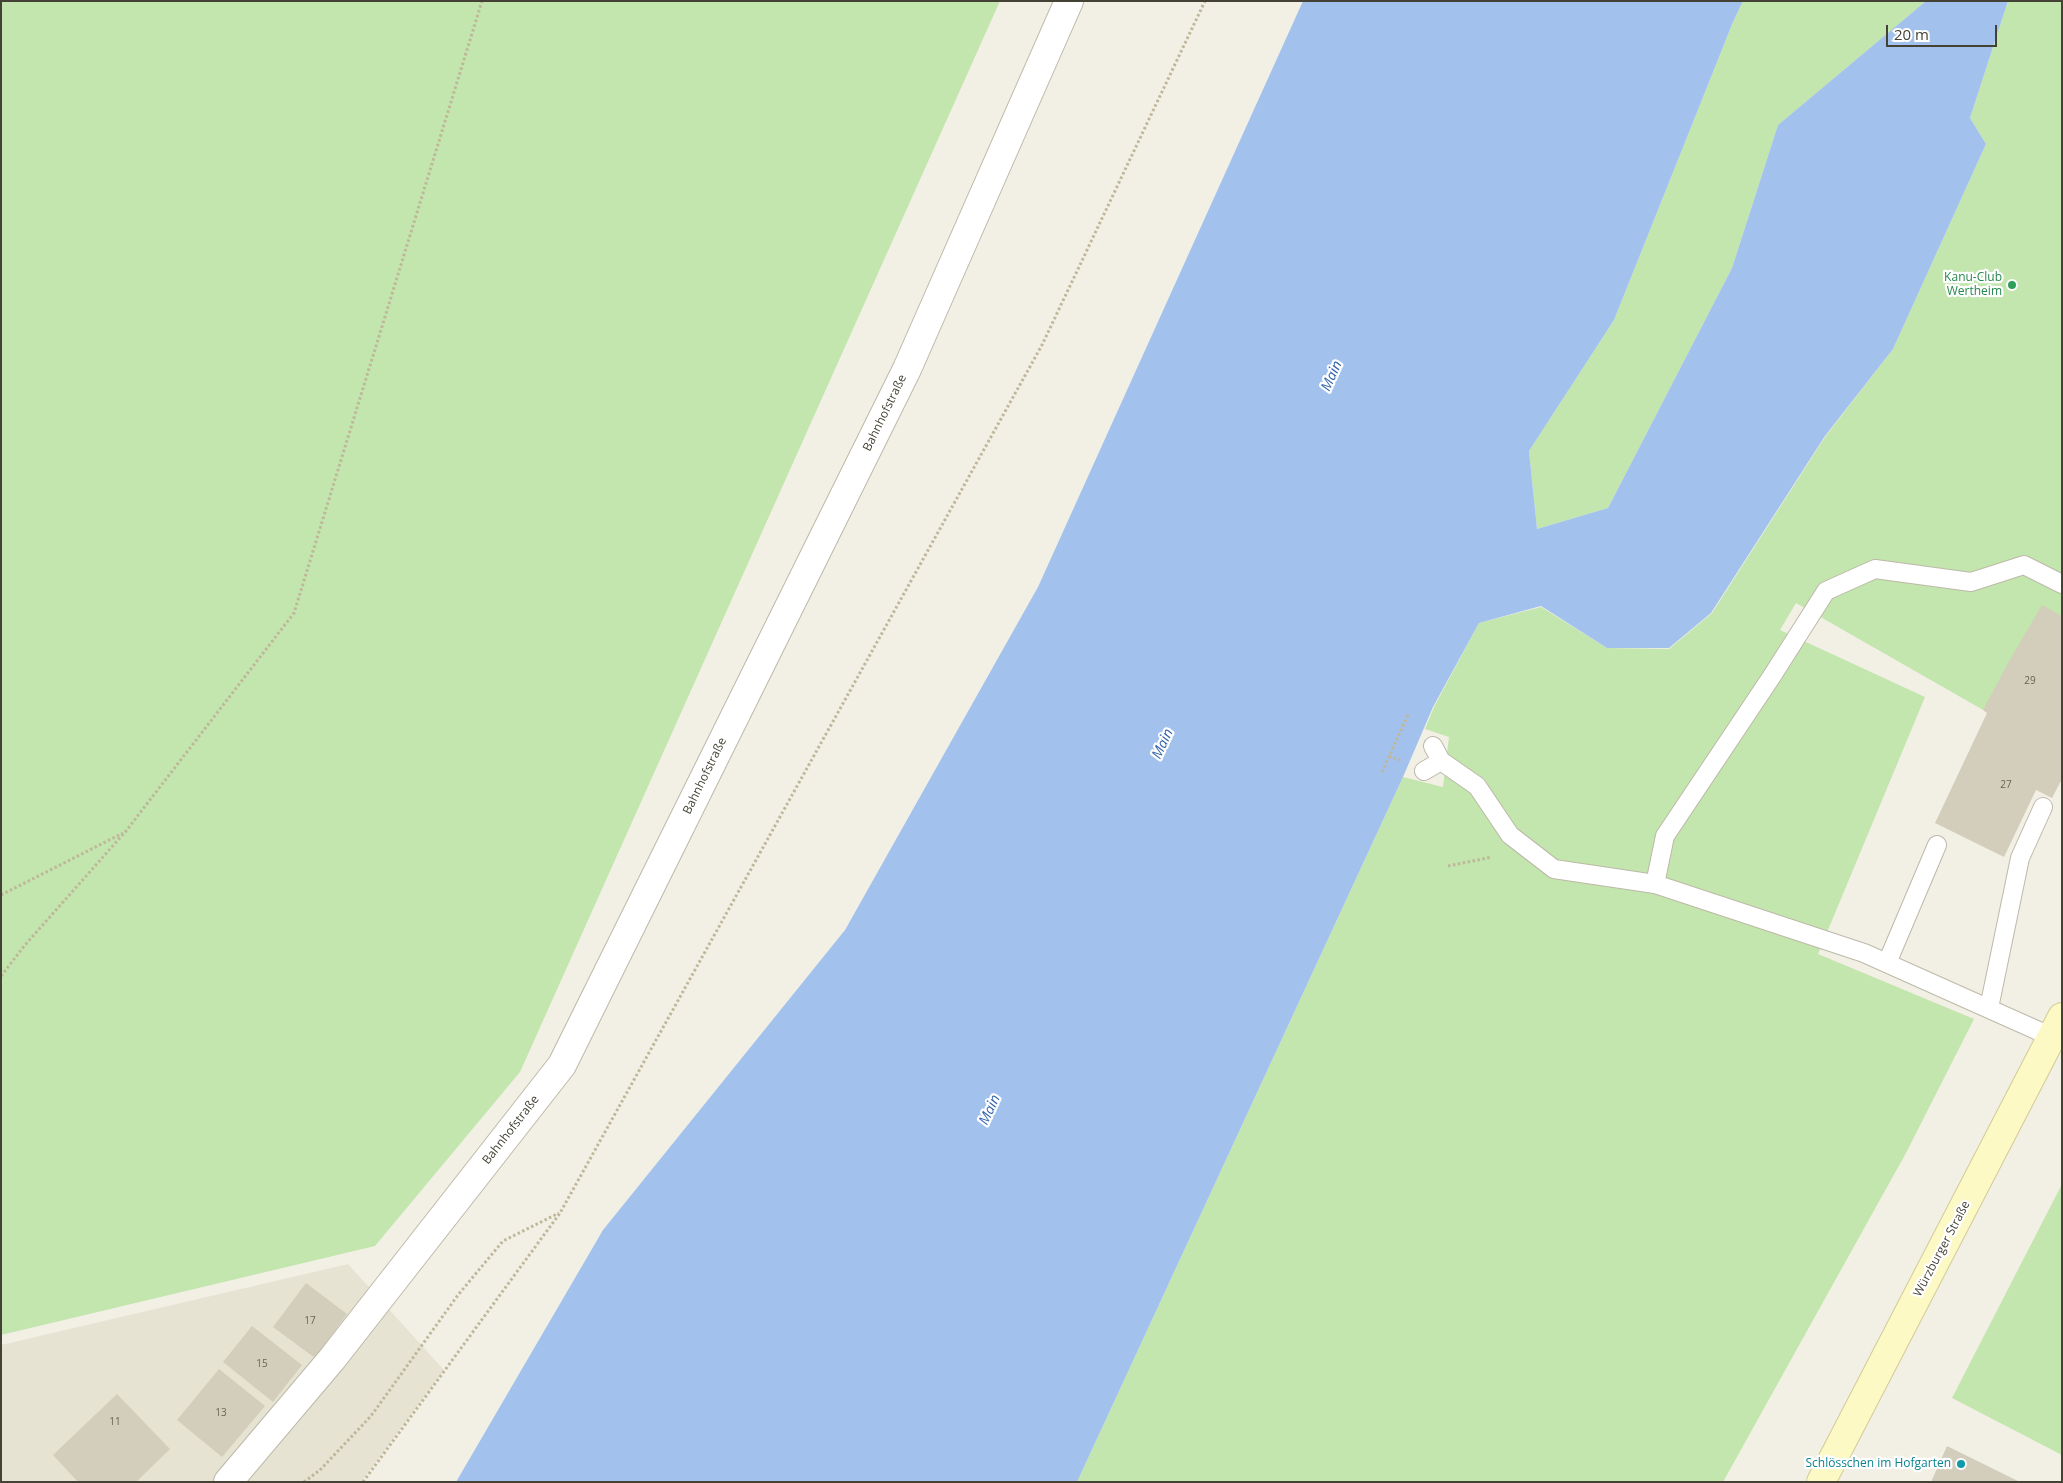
<!DOCTYPE html>
<meta charset="utf-8">
<style>
body{margin:0}
#map{position:relative;width:2063px;height:1483px;overflow:hidden;background:#f2f0e5;font-family:"Open Sans",sans-serif}
canvas{display:block}
.frame{position:absolute;inset:0;border:2px solid #444135;pointer-events:none}
.scale{position:absolute;left:1886px;top:25px;width:111px;height:22px;box-sizing:border-box;border:2px solid #444135;border-top:0;padding-left:6px;font-size:15px;line-height:18px;white-space:nowrap;color:#444135;-webkit-text-stroke:4px #fff;paint-order:stroke}
</style>
<div id="map">
<canvas width="2063" height="1483"></canvas>
<div class="frame"></div>
<div class="scale">20 m</div>
</div>
<script>
const g = document.querySelector('canvas').getContext('2d');
g.lineJoin = 'round';
function paint(path, color) { g.fillStyle = color; g.fill(path, 'evenodd'); }
function trace(path, color, width, dash) { g.strokeStyle = color; g.lineWidth = width; g.lineCap = dash ? 'butt' : 'round'; g.setLineDash(dash || []); g.stroke(path); }
function label(font, color, halo, rows, align = 'center') {
  g.font = font + ' "Open Sans",sans-serif'; g.lineWidth = 4.5; g.setLineDash([]); g.textBaseline = 'middle'; g.strokeStyle = halo; g.fillStyle = color; for (const [text, x, y, turn = 0] of rows) {
    g.save(); g.translate(x, y); g.rotate((+turn || 0) * Math.PI / 180); g.textAlign = isNaN(turn) ? turn : align; if (halo) g.strokeText(text, 0, 0); g.fillText(text, 0, 0); g.restore();
  }
}
const residential = new Path2D(`
 M 348,1264 L 444,1370 L 361,1482 L 1,1482 L 1,1345 Z`);
const green = new Path2D(`
 M 1,1 L 1000,1 L 520,1072 L 375,1246 L 1,1335 Z
 M 1743,1 L 1926,1 L 1778,125 L 1732,268 L 1608,508 L 1537,529 L 1529,451 L 1614,320 L 1733,22 Z
 M 2008,1 L 2062,1 L 2062,755 L 1796,603 L 1780,630 L 1925,697 L 1818,954 L 1974,1019 L 1906,1153 L 1723,1482 L 1077,1482 L 1403,777 L 1443,787 L 1449,737 L 1425,729 L 1434,707 L 1479,623 L 1541,607 L 1607,648 L 1669,649 L 1712,613 L 1825,437 L 1893,349 L 1986,144 L 1970,118 Z
 M 2062,1184 L 2062,1455 L 1952,1398 Z`);
const water = new Path2D(`
 M 1303,1 L 1743,1 L 1733,22 L 1614,320 L 1529,451 L 1537,529 L 1608,508 L 1732,268 L 1778,125 L 1926,1 L 2008,1 L 1970,118 L 1986,144 L 1893,349 L 1825,436 L 1711,613 L 1669,648 L 1607,648 L 1541,606 L 1479,623 L 1433,707 L 1403,777 L 1077,1482 L 456,1482 L 603,1230 L 845,930 L 1038,587 Z`);
const building = new Path2D(`
 M 2042,605 L 2062,616 L 2062,779 L 2052,798 L 2036,790 L 2004,857 L 1935,823 L 1987,713 L 1983,710 L 2008,663 Z
 M 306,1283 L 347,1314 L 315,1358 L 273,1327 Z
 M 252,1326 L 302,1365 L 273,1402 L 223,1362 Z
 M 219,1369 L 265,1406 L 222,1457 L 177,1420 Z
 M 117,1394 L 170,1449 L 136,1482 L 78,1482 L 53,1455 Z
 M 1947,1446 L 2020,1482 L 1931,1482 Z`);
const path = new Path2D(`
 M 1389,756 L 1400,760
 M 1382,772 L 1408,715
 M 1448,866 L 1492,857
 M 1,895 L 123,833
 M 1,976 L 25,945 L 126,831 L 294,613 L 482,1
 M 304,1482 L 320,1470 L 371,1416 L 458,1295 L 503,1241 L 559,1213
 M 363,1482 L 560,1213 L 1042,345 L 1205,1`);
const service = new Path2D(`
 M 1433,746 L 1441,761 L 1477,786 L 1510,835 L 1554,869 L 1655,884
 M 1424,771 L 1441,761
 M 1887,963 L 1937,845
 M 1989,1008 L 2020,858 L 2043,807
 M 2052,1037 L 1864,953 L 1655,884 L 1665,836 L 1772,676 L 1826,591 L 1875,569 L 1971,582 L 2024,565 L 2062,584`);
const minor = new Path2D(`
 M 228,1482 L 332,1359 L 562,1065 L 907,369 L 1069,1`);
const secondary = new Path2D(`
 M 1821,1482 L 2062,1017`);
const markers = [
 [2012,285,5,"#2e9e5b"],
 [1961,1464,5,"#0f9aa8"]
];
const numberNames = [
 ["29",2030,681],
 ["27",2006,785],
 ["17",310,1321],
 ["15",262,1364],
 ["13",221,1413],
 ["11",115,1422]
];
const leisureNames = [
 ["Kanu-Club",2002,278],
 ["Wertheim",2002,292]
];
const streetNames = [
 ["Bahnhofstraße",885,413,-64],
 ["Bahnhofstraße",705,776,-64],
 ["Bahnhofstraße",511,1130,-52],
 ["Würzburger Straße",1942,1249,-62]
];
const cultureNames = [
 ["Schlösschen im Hofgarten",1951,1464]
];
const waterNames = [
 ["Main",1332,376,-66],
 ["Main",1163,744,-65],
 ["Main",990,1110,-65]
];
paint(residential, '#e6e3d3');
paint(green, '#c3e5ae');
paint(water, '#a2c2ed');
paint(building, '#d3cebb');
trace(service, '#bdb9a8', 20);
trace(minor, '#bdb9a8', 30);
trace(secondary, '#d1cb96', 30);
trace(path, '#beb799', 3, [2.5, 2.5]);
trace(service, '#fff', 18);
trace(minor, '#fff', 28);
trace(secondary, '#fdf9c4', 28);
for (const [x, y, r, color] of markers) { const dot = new Path2D(); dot.arc(x, y, r, 0, 2 * Math.PI); g.fillStyle = color; g.fill(dot); trace(dot, '#fff', 2); }
label('10px', '#686456', null, numberNames);
label('12px', '#27864d', '#fff', leisureNames, 'right');
label('12px', '#444135', '#fff', streetNames);
label('12px', '#0d838f', '#fff', cultureNames, 'right');
label('italic 14px', '#3263ac', '#fff', waterNames);
</script>
